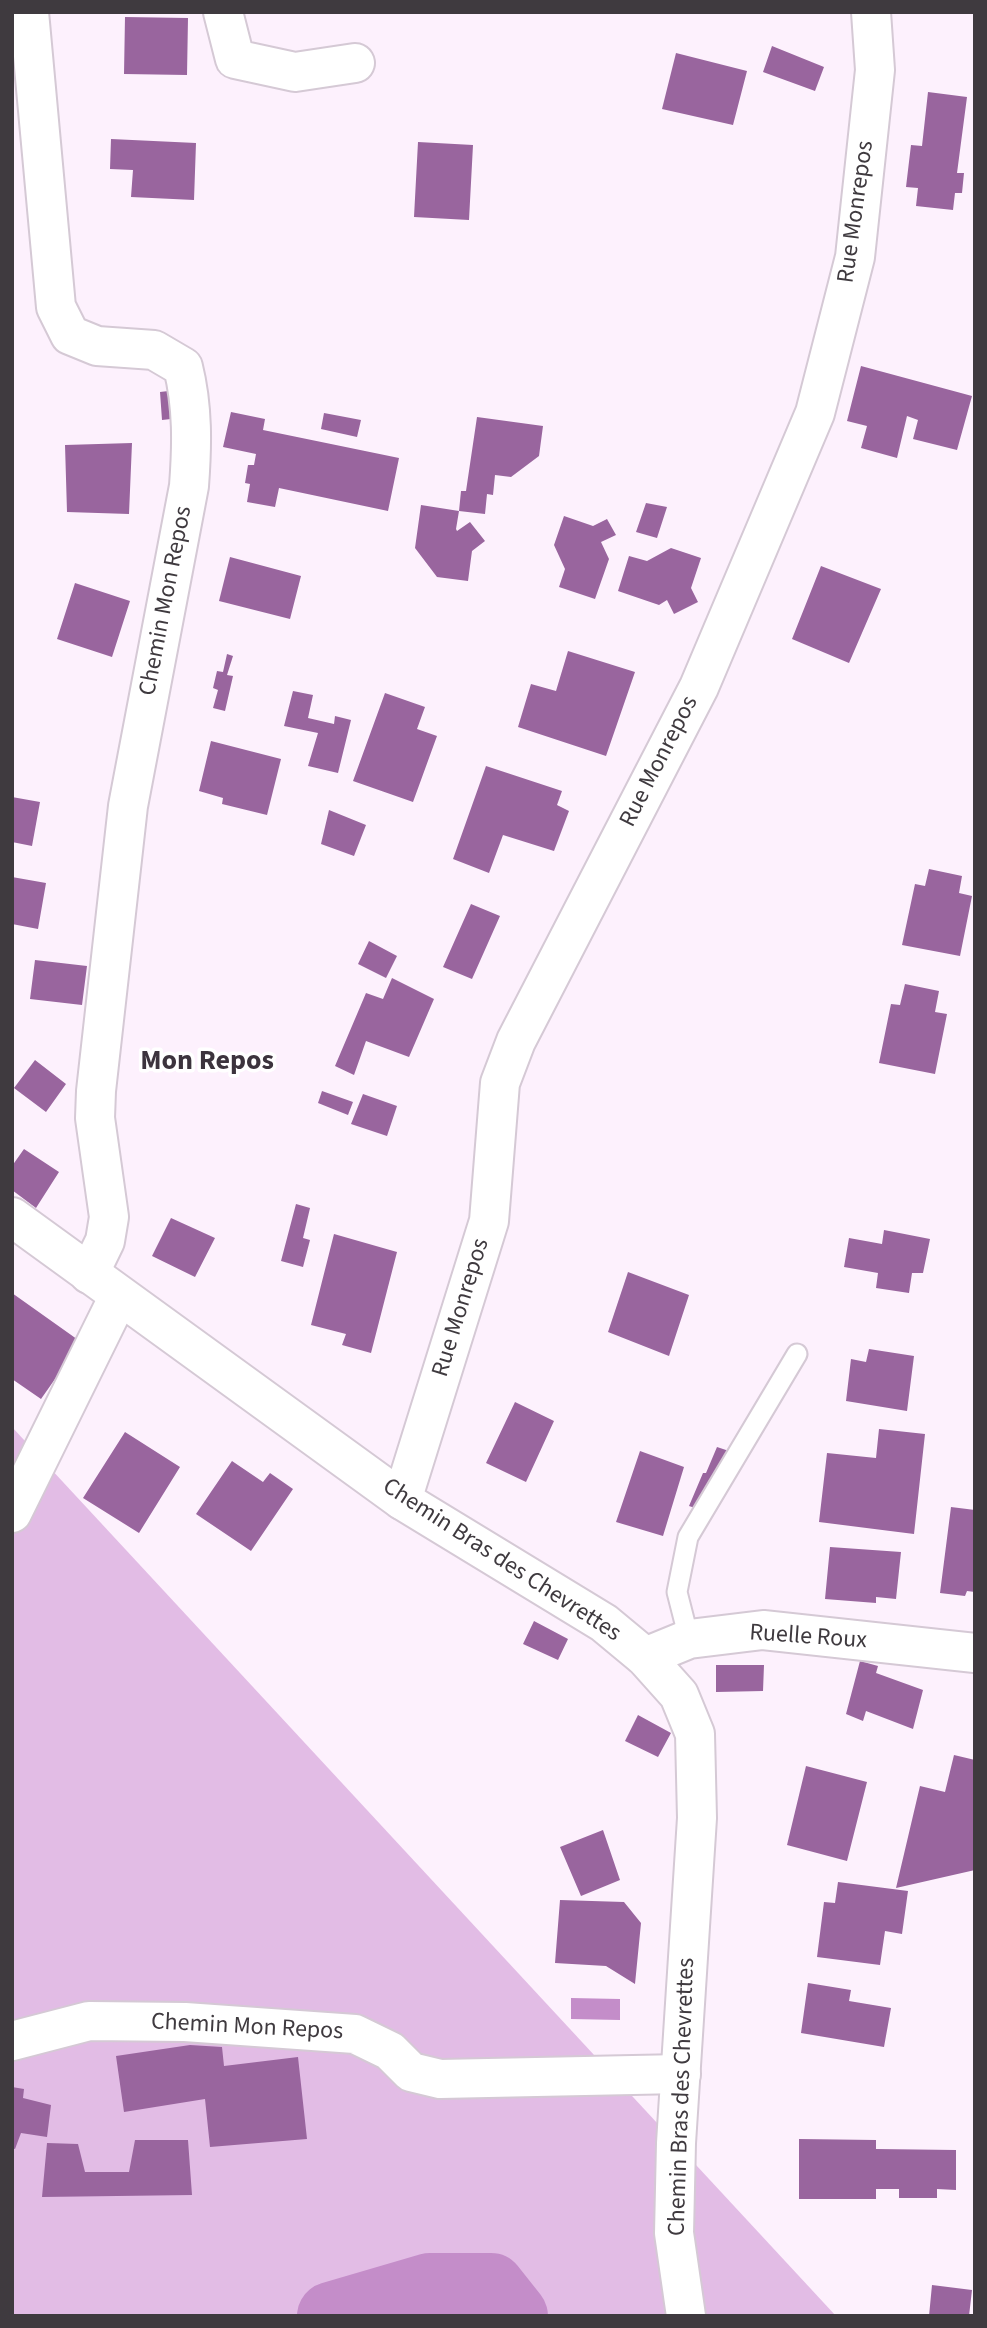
<!DOCTYPE html>
<style>
body{margin:0}
#map{position:relative;width:987px;height:2328px;overflow:hidden;background:#fdf1fd;font-family:"Source Sans 3",sans-serif}
canvas{display:block}
.frame{position:absolute;inset:0;border:14px solid #3f3a3f;pointer-events:none}
</style>
<div id="map">
<canvas width="987" height="2328"></canvas>
<div class="frame"></div>
</div>
<script>
const g = document.querySelector('canvas').getContext('2d');
g.lineJoin = 'round';
function paint(path, color) { g.fillStyle = color; g.fill(path, 'evenodd'); }
function trace(path, color, width, dash) { g.strokeStyle = color; g.lineWidth = width; g.lineCap = dash ? 'butt' : 'round'; g.setLineDash(dash || []); g.stroke(path); }
function label(font, color, halo, rows, align = 'center') {
  g.font = font + ' "Source Sans 3",sans-serif'; g.lineWidth = 7; g.setLineDash([]); g.textBaseline = 'middle'; g.strokeStyle = halo; g.fillStyle = color; for (const [text, x, y, turn = 0] of rows) {
    g.save(); g.translate(x, y); g.rotate((+turn || 0) * Math.PI / 180); g.textAlign = isNaN(turn) ? turn : align; if (halo) g.strokeText(text, 0, 0); g.fillText(text, 0, 0); g.restore();
  }
}
const green = new Path2D(`
 M 12,1427 L 836,2316 L 12,2316 Z`);
const water = new Path2D(`
 M 571,1998 L 620,1999 L 620,2020 L 571,2019 Z`);
const river = new Path2D(`
 M 331,2316 L 430,2287 L 491,2287 L 514,2316`);
const building = new Path2D(`
 M 125,17 L 188,18 L 187,75 L 124,74 Z
 M 772,46 L 824,67 L 815,91 L 763,72 Z
 M 676,53 L 747,71 L 733,125 L 662,109 Z
 M 928,92 L 967,97 L 957,173 L 964,173 L 962,193 L 955,193 L 953,210 L 916,206 L 918,188 L 906,187 L 911,145 L 922,146 Z
 M 111,139 L 196,143 L 194,200 L 131,197 L 133,170 L 110,169 Z
 M 418,142 L 473,145 L 469,220 L 414,217 Z
 M 861,366 L 972,396 L 957,450 L 913,439 L 918,420 L 907,416 L 897,458 L 861,448 L 867,426 L 847,421 Z
 M 177,390 L 180,418 L 162,420 L 160,392 Z
 M 231,412 L 265,419 L 263,430 L 399,458 L 388,511 L 279,488 L 275,507 L 247,502 L 250,484 L 245,483 L 248,465 L 254,465 L 256,454 L 223,447 Z
 M 324,413 L 361,420 L 357,437 L 321,429 Z
 M 477,417 L 543,426 L 539,456 L 511,477 L 495,475 L 493,495 L 487,494 L 485,514 L 459,511 L 461,491 L 466,491 Z
 M 132,443 L 129,514 L 67,512 L 65,445 Z
 M 646,503 L 667,507 L 657,538 L 636,532 Z
 M 421,505 L 459,511 L 456,529 L 457,531 L 470,522 L 485,541 L 472,551 L 468,581 L 437,577 L 415,548 Z
 M 564,516 L 593,526 L 607,519 L 616,535 L 601,542 L 609,559 L 595,599 L 559,587 L 565,569 L 554,545 Z
 M 671,548 L 701,558 L 691,588 L 698,602 L 674,614 L 667,600 L 659,605 L 618,591 L 629,556 L 647,561 Z
 M 230,557 L 301,576 L 290,619 L 219,601 Z
 M 821,566 L 881,589 L 849,663 L 792,639 Z
 M 75,583 L 130,601 L 112,657 L 57,639 Z
 M 568,651 L 635,672 L 606,756 L 518,727 L 531,684 L 556,691 Z
 M 227,654 L 233,656 L 227,675 L 233,676 L 225,711 L 213,708 L 218,690 L 213,688 L 217,671 L 223,672 Z
 M 293,691 L 313,695 L 308,718 L 334,724 L 335,716 L 351,720 L 338,773 L 308,766 L 318,733 L 284,726 Z
 M 385,693 L 425,707 L 417,729 L 437,736 L 413,802 L 353,781 Z
 M 211,741 L 281,759 L 267,815 L 222,804 L 223,798 L 199,791 Z
 M 486,766 L 562,791 L 557,805 L 569,811 L 554,851 L 503,835 L 489,873 L 453,859 Z
 M 12,797 L 40,802 L 32,846 L 12,842 Z
 M 329,810 L 366,825 L 354,856 L 321,844 Z
 M 929,869 L 962,876 L 959,893 L 972,896 L 960,956 L 902,945 L 915,884 L 925,886 Z
 M 12,877 L 46,883 L 38,929 L 12,924 Z
 M 471,904 L 500,916 L 472,979 L 443,967 Z
 M 369,941 L 397,956 L 386,978 L 358,964 Z
 M 35,960 L 87,966 L 82,1005 L 30,999 Z
 M 392,978 L 434,999 L 409,1057 L 366,1041 L 354,1075 L 335,1066 L 366,993 L 383,999 Z
 M 905,984 L 939,991 L 935,1012 L 947,1014 L 935,1074 L 879,1063 L 891,1004 L 900,1005 Z
 M 35,1060 L 66,1084 L 46,1112 L 14,1088 Z
 M 322,1091 L 353,1102 L 348,1115 L 318,1103 Z
 M 363,1094 L 397,1106 L 387,1136 L 351,1124 Z
 M 24,1149 L 59,1172 L 36,1208 L 12,1190 L 12,1166 Z
 M 296,1204 L 310,1208 L 303,1238 L 310,1240 L 303,1267 L 281,1261 Z
 M 171,1218 L 215,1238 L 195,1277 L 152,1256 Z
 M 884,1230 L 930,1239 L 923,1273 L 912,1273 L 909,1293 L 876,1288 L 878,1273 L 844,1267 L 849,1238 L 882,1244 Z
 M 334,1234 L 397,1252 L 371,1353 L 342,1345 L 346,1334 L 311,1325 Z
 M 628,1272 L 689,1295 L 669,1356 L 608,1332 Z
 M 12,1293 L 81,1342 L 41,1399 L 12,1379 Z
 M 869,1349 L 914,1356 L 907,1411 L 846,1401 L 851,1359 L 866,1362 Z
 M 515,1402 L 554,1421 L 526,1482 L 486,1463 Z
 M 879,1429 L 925,1434 L 914,1534 L 819,1522 L 827,1453 L 876,1458 Z
 M 125,1432 L 180,1467 L 139,1533 L 83,1498 Z
 M 717,1447 L 729,1451 L 698,1509 L 689,1506 L 703,1473 L 706,1473 Z
 M 640,1451 L 684,1467 L 663,1536 L 616,1522 Z
 M 232,1461 L 263,1482 L 270,1473 L 293,1489 L 251,1551 L 196,1514 Z
 M 951,1507 L 975,1510 L 975,1592 L 967,1591 L 965,1596 L 940,1593 Z
 M 830,1547 L 901,1552 L 896,1599 L 876,1597 L 876,1603 L 825,1599 Z
 M 534,1621 L 568,1639 L 558,1660 L 523,1644 Z
 M 860,1661 L 878,1666 L 876,1673 L 923,1690 L 913,1729 L 866,1711 L 863,1721 L 846,1714 Z
 M 716,1665 L 764,1665 L 763,1691 L 716,1692 Z
 M 638,1715 L 671,1733 L 658,1757 L 625,1741 Z
 M 954,1755 L 975,1760 L 975,1870 L 896,1888 L 920,1786 L 945,1792 Z
 M 806,1766 L 867,1782 L 847,1861 L 787,1845 Z
 M 603,1830 L 620,1880 L 581,1896 L 560,1847 Z
 M 838,1882 L 908,1891 L 902,1934 L 885,1931 L 880,1965 L 817,1957 L 824,1902 L 835,1903 Z
 M 560,1900 L 624,1902 L 641,1923 L 635,1984 L 606,1966 L 555,1963 Z
 M 808,1983 L 851,1990 L 849,2001 L 891,2008 L 884,2047 L 801,2033 Z
 M 190,2045 L 222,2047 L 224,2066 L 298,2057 L 307,2139 L 210,2147 L 205,2099 L 124,2112 L 116,2056 Z
 M 12,2087 L 24,2089 L 23,2098 L 51,2105 L 47,2137 L 21,2133 L 15,2149 L 12,2148 Z
 M 799,2139 L 876,2140 L 876,2149 L 956,2150 L 956,2190 L 937,2189 L 937,2198 L 899,2198 L 899,2189 L 876,2189 L 876,2199 L 799,2199 Z
 M 135,2140 L 188,2140 L 192,2195 L 42,2197 L 47,2143 L 78,2144 L 85,2172 L 129,2172 Z
 M 932,2285 L 972,2290 L 969,2316 L 929,2316 Z`);
const lane = new Path2D(`
 M 689,1639 L 677,1592 L 688,1537 L 797,1354`);
const street = new Path2D(`
 M 29,12 L 56,307 L 70,335 L 97,346 L 154,350 L 183,367 C 193,407 192,446 189,486 L 128,806 L 96,1091 L 95,1118 L 109,1217 L 105,1241 L 89,1274
 M 223,12 L 235,59 L 295,72 L 355,63
 M 402,1500 L 489,1221 L 500,1083 L 516,1041 L 699,687 L 815,413 L 855,257 L 875,70 L 871,12
 M 12,1513 L 119,1296
 M 645,1657 L 689,1639 L 763,1630 L 975,1653
 M 12,2041 L 89,2021 L 185,2022 L 355,2034 L 390,2051 L 411,2072 L 440,2079 L 681,2074`);
const secondary = new Path2D(`
 M 12,1217 L 402,1500 L 604,1623 L 645,1657 L 679,1695 L 695,1734 L 697,1818 L 676,2143 L 674,2233 L 686,2316`);
const streetNames = [
 ["Rue Monrepos",857,212,-82],
 ["Chemin Mon Repos",167,601,-79],
 ["Rue Monrepos",660,762,-63],
 ["Rue Monrepos",462,1308,-73],
 ["Chemin Bras des Chevrettes",501,1561,33],
 ["Ruelle Roux",808,1638,4],
 ["Chemin Mon Repos",247,2028,3],
 ["Chemin Bras des Chevrettes",683,2097,-88]
];
const quarterNames = [
 ["Mon Repos",207,1063]
];
paint(green, '#e2bce5');
paint(water, '#c48dc9');
trace(river, '#c48dc9', 68);
paint(building, '#99659e');
trace(lane, '#d5c9d5', 23);
trace(street, '#d5c9d5', 42);
trace(secondary, '#d5c9d5', 42);
trace(lane, '#fff', 19);
trace(street, '#fff', 38);
trace(secondary, '#fff', 38);
label('24px', '#3f3a3f', '#fff', streetNames);
label('bold 28px', '#3c333d', '#fff', quarterNames);
</script>
